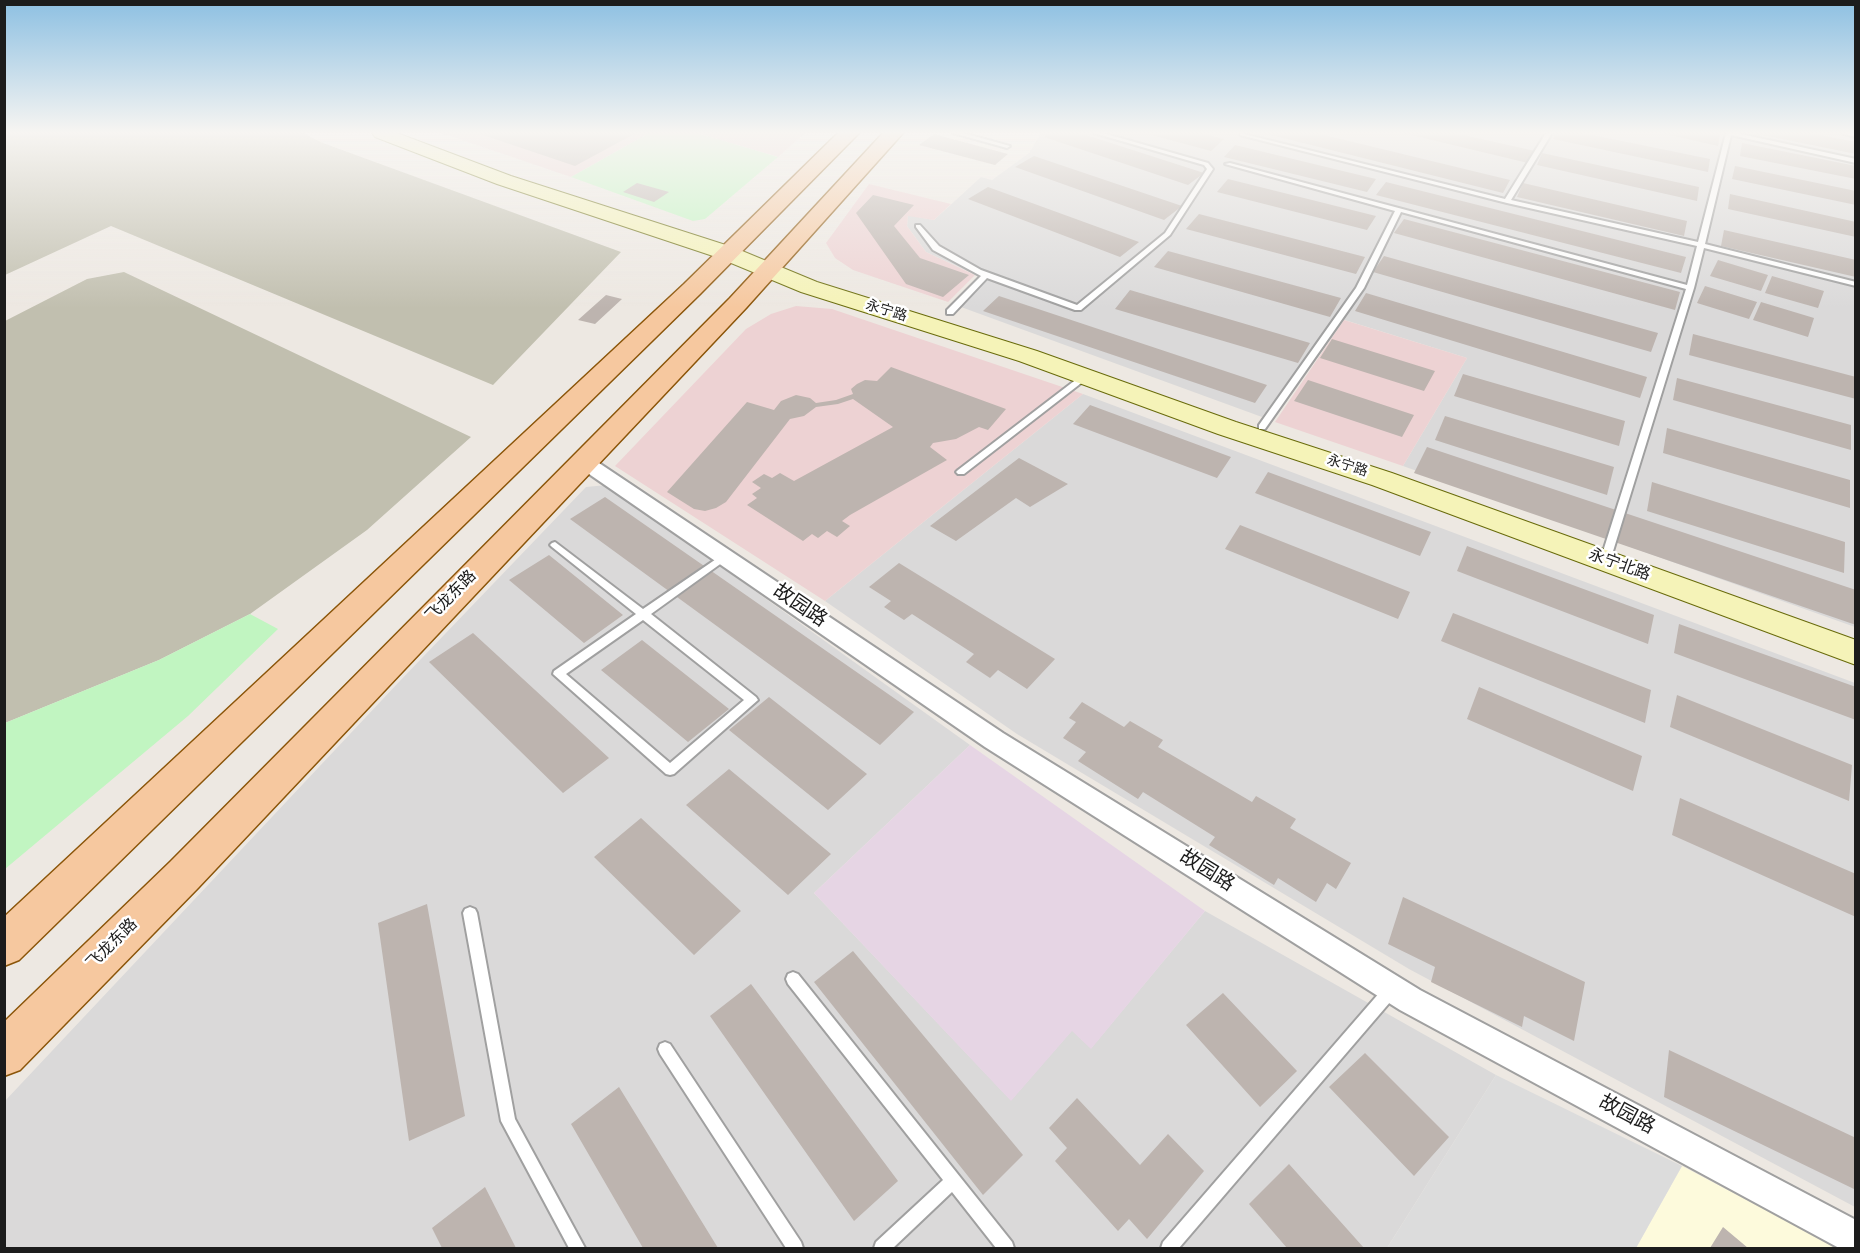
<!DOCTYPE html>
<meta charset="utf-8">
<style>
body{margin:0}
#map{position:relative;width:1860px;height:1253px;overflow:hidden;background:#ede8e2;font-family:Overpass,sans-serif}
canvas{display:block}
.frame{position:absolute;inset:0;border:6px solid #1c1c1c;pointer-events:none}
</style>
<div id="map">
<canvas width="1860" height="1253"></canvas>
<div class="frame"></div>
</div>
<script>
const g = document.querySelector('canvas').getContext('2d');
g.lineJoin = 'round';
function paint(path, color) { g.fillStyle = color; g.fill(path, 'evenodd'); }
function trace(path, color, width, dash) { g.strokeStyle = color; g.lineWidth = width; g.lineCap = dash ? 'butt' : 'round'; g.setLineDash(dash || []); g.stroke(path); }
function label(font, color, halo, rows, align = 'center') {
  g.font = font + ' Overpass,"Noto Sans SC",sans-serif'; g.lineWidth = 5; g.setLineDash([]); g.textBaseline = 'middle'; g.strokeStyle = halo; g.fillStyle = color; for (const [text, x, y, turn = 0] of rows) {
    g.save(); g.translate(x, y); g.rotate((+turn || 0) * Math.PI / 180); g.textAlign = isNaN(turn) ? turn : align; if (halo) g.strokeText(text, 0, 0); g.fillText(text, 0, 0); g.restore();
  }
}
const residential = new Path2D(`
 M 1041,133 L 1855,133 L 1855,627 L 1403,466 L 1467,358 L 1335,317 L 1262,417 L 961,307 L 987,280 L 926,252 L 907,226 L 908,215 L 934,220 L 981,177 L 992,180 L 1029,153 Z
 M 1083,394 L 1855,683 L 1855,1207 L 1409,969 L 1017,734 L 825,601 Z
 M 607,485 L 970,745 L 814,893 L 1011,1100 L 1072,1030 L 1091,1048 L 1205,911 L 1496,1075 L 1387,1248 L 5,1248 L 4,1102 L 397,684 L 586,487 Z`);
const commercial = new Path2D(`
 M 441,133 L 649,133 L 571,177 Z
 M 697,133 L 805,133 L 778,157 Z
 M 869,184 L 951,204 L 934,220 L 908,216 L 907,226 L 926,252 L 975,275 L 948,302 L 853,270 L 835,258 L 826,243 Z
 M 796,306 L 832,309 L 1083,394 L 825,601 L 615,466 L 746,329 L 771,314 Z
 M 1344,320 L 1467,358 L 1403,466 L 1275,422 Z`);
const industrial = new Path2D(`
 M 970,745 L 1205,911 L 1091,1049 L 1072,1031 L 1011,1101 L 814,893 Z`);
const education = new Path2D(`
 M 1682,1166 L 1838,1248 L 1636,1248 Z`);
const construction = new Path2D(`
 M 5,133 L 303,133 L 323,143 L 621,252 L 493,385 L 111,226 L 5,275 Z
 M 124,272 L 471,437 L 367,530 L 250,614 L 159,660 L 5,723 L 5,321 L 87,279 Z`);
const park = new Path2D(`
 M 649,133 L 697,133 L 778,157 L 705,219 L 693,221 L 571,177 Z
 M 250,614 L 278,629 L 188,716 L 5,869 L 5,723 L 159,660 Z`);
const parking = new Path2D(`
 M 1496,1075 L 1682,1166 L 1636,1248 L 1387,1248 Z`);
const building = new Path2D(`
 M 477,133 L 636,133 L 575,166 Z
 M 1051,133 L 1080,133 L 1204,173 L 1188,185 L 1044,137 Z
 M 1201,133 L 1224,139 L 1211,151 L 1148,134 Z
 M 1263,133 L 1316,133 L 1510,180 L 1503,193 Z
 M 1403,133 L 1455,133 L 1535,151 L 1528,163 Z
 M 1556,133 L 1583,133 L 1710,159 L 1708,172 L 1553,139 Z
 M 1661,133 L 1715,133 L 1720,134 L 1718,146 Z
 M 1753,133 L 1810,133 L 1856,142 L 1856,154 Z
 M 934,134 L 1008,154 L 995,165 L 919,145 Z
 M 1742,143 L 1856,166 L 1856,179 L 1740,156 Z
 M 1235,145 L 1376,179 L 1367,192 L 1224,157 Z
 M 1542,153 L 1699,187 L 1697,201 L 1537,165 Z
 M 1034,156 L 1182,206 L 1164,220 L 1015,167 Z
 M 1735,166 L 1856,191 L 1856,205 L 1732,179 Z
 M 1228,179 L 1376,216 L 1367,230 L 1217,192 Z
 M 1386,182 L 1686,257 L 1681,273 L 1376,195 Z
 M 637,183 L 669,192 L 654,202 L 623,192 Z
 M 1523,183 L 1687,221 L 1684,236 L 1517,197 Z
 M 988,187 L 1139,242 L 1120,257 L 968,199 Z
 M 1730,194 L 1856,222 L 1856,237 L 1728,209 Z
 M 873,195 L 914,205 L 894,226 L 920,258 L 969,275 L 943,297 L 906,284 L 856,213 Z
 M 1199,214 L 1365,257 L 1356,274 L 1186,229 Z
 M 1404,219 L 1680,292 L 1675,310 L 1394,233 Z
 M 1724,230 L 1856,260 L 1856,277 L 1721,246 Z
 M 1168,251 L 1341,298 L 1330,317 L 1154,267 Z
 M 1384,256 L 1658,333 L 1651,352 L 1373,272 Z
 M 1718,260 L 1768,275 L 1761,291 L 1710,276 Z
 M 1772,276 L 1824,291 L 1818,308 L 1765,293 Z
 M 1705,286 L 1757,302 L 1749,319 L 1697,303 Z
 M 1130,290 L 1310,343 L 1298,363 L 1115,309 Z
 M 1366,293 L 1647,377 L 1640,398 L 1355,311 Z
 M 606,295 L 622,299 L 595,324 L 578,320 Z
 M 999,296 L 1267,385 L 1255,403 L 983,311 Z
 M 1761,302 L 1814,318 L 1808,337 L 1753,320 Z
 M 1693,334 L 1856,377 L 1856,399 L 1689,355 Z
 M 1332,339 L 1435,371 L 1424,391 L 1320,358 Z
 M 891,367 L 1006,409 L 988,430 L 979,427 L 956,439 L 933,443 L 930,447 L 947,460 L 850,515 L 842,521 L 850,526 L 837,537 L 827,531 L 818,538 L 812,534 L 803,541 L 747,505 L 757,498 L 752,494 L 761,488 L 752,482 L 764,474 L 772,478 L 780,473 L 794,481 L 893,427 L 853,399 L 838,404 L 816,407 L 804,416 L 790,419 L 726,502 L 716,508 L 705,511 L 694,509 L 667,492 L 747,402 L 774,410 L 781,401 L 796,395 L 810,398 L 816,403 L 836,400 L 853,394 L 851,389 L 857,384 L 865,380 L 877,381 Z
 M 1463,374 L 1625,421 L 1619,446 L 1454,396 Z
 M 1677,378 L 1851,425 L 1851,450 L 1673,400 Z
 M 1308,380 L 1414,415 L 1402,437 L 1294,401 Z
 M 1090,405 L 1231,457 L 1217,478 L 1073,424 Z
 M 1445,416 L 1614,467 L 1607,495 L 1435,440 Z
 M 1667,428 L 1850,480 L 1850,508 L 1663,453 Z
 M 1427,447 L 1856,590 L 1856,625 L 1414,473 Z
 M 1019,458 L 1068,484 L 1030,507 L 1016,498 L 956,541 L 930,526 Z
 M 1268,472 L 1431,532 L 1420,556 L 1255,493 Z
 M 1652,482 L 1845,542 L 1844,573 L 1647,511 Z
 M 605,497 L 914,712 L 880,745 L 570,519 Z
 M 1240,525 L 1410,592 L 1398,619 L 1225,549 Z
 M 1467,546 L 1654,615 L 1648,644 L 1457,571 Z
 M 549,555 L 623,615 L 584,643 L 509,580 Z
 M 899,563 L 1055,659 L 1027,689 L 998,670 L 990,678 L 966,662 L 974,654 L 912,614 L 904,620 L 884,607 L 891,601 L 869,587 Z
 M 1453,613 L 1651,690 L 1645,723 L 1441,641 Z
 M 1679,624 L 1856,687 L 1856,720 L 1674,653 Z
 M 473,633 L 609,758 L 563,793 L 429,662 Z
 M 642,640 L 729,709 L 688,742 L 601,670 Z
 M 1479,687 L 1642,756 L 1633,791 L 1467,719 Z
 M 1677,695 L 1852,765 L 1849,801 L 1670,727 Z
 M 769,697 L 867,774 L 828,810 L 729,730 Z
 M 1082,702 L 1124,727 L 1130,721 L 1163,740 L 1158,747 L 1252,802 L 1256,796 L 1296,819 L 1290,828 L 1351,863 L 1336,889 L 1327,883 L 1316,902 L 1278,878 L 1274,885 L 1209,845 L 1215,837 L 1143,792 L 1138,799 L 1078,761 L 1086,752 L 1063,738 L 1076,722 L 1069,718 Z
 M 729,769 L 831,854 L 788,895 L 686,805 Z
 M 1680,798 L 1856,874 L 1856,917 L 1672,835 Z
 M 641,818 L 741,911 L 694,955 L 594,857 Z
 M 1403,897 L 1585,982 L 1574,1041 L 1524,1016 L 1522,1027 L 1431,982 L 1435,967 L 1388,944 Z
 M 427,904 L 465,1116 L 409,1141 L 378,923 Z
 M 853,951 L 1023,1155 L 983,1195 L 814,982 Z
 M 751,984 L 898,1181 L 854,1221 L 710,1016 Z
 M 1223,993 L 1297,1071 L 1260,1107 L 1186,1025 Z
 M 1669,1050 L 1856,1138 L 1856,1190 L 1664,1097 Z
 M 1365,1053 L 1449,1137 L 1414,1176 L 1329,1087 Z
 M 619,1087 L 718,1248 L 643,1248 L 571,1124 Z
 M 1077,1098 L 1140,1165 L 1168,1134 L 1204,1171 L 1147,1239 L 1129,1219 L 1118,1231 L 1055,1161 L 1067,1148 L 1049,1128 Z
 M 1289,1164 L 1364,1248 L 1287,1248 L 1249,1204 Z
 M 485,1187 L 516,1248 L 442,1248 L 432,1228 Z
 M 1723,1227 L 1748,1248 L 1710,1248 Z`);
const lane = new Path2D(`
 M 953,133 L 963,133 L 1010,146 L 1007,148 Z
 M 1094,133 L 1103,133 L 1208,163 L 1213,169 L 1170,235 L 1081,310 L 1075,310 L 987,278 L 953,314 L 947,314 L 947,310 L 981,276 L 933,250 L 916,227 L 916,225 L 920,225 L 939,246 L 981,270 L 1077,305 L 1165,233 L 1207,169 L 1204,165 Z
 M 1240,133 L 1505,199 L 1546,133 L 1552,133 L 1511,200 L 1698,242 L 1726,133 L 1736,133 L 1856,159 L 1856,163 L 1731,135 L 1705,244 L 1856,282 L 1856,286 L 1704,248 L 1694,288 L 1610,561 L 1605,565 L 1600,561 L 1686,289 L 1401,212 L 1364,288 L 1265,429 L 1259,429 L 1259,425 L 1356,288 L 1395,211 L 1225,164 L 1230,163 L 1687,285 L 1697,246 L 1507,203 L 1240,135 Z
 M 1843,133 L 1856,133 L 1856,137 L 1844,134 Z
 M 1082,375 L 1085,375 L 1089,377 L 964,474 L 958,474 L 956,472 L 958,470 Z
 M 555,542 L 643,609 L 722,555 L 728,555 L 730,557 L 651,614 L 756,697 L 758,700 L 674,774 L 670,775 L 666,774 L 553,674 L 554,671 L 636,614 L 552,547 L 550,545 L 552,543 ZM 643,620 L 744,700 L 670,763 L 566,674 Z
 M 470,907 L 475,909 L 477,913 L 515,1119 L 585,1248 L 569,1248 L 501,1121 L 463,913 L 465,909 Z
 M 793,972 L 798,974 L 1012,1242 L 1014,1248 L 996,1248 L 952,1192 L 893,1248 L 874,1248 L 876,1242 L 943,1180 L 788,984 L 786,979 L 788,974 Z
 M 1392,982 L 1397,984 L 1399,989 L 1397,994 L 1179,1248 L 1161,1248 L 1163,1242 L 1387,984 Z
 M 665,1042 L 670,1044 L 801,1242 L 803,1248 L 786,1248 L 660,1054 L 658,1049 L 660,1044 Z`);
const street = new Path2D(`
 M 583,455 L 590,457 L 1003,733 L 1420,990 L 1856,1220 L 1856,1248 L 1839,1248 L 1400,1010 L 985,747 L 576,465 L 573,461 L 576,457 Z`);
const secondary = new Path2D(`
 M 372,133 L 397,133 L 511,176 L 735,248 L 817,282 L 1037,351 L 1236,422 L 1392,473 L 1856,640 L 1856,665 L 1372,485 L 1218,434 L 1019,361 L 801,292 L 719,258 L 497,184 L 375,137 Z`);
const primary = new Path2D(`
 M 838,133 L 859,133 L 700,294 L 19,960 L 4,966 L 4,917 L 684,284 Z
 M 883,133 L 903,133 L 746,308 L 198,888 L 20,1070 L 4,1076 L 4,1022 L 170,862 L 730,298 Z`);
const farStreetnames = [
 ["永宁路",886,312,17],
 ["永宁路",1347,467,18]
];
const streetNames = [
 ["永宁北路",1619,566,20],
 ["飞龙东路",452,597,-46],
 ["飞龙东路",113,945,-45]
];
const nearStreetnames = [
 ["故园路",799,607,34],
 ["故园路",1206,872,32],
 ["故园路",1626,1116,28]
];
paint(residential, '#dad9d9');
paint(commercial, '#edd2d3');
paint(industrial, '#e6d5e4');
paint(education, '#fdfadc');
paint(construction, '#c1bfaf');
paint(park, '#c1f5c1');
paint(parking, '#dcdcdc');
paint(building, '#bdb4af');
trace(lane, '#a0a0a0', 4);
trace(street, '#a0a0a0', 4);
trace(secondary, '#696b0b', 2);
trace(primary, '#8b5509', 3);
paint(lane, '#fff');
paint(street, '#fff');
paint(secondary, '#f5f3b8');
paint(primary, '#f6c89f');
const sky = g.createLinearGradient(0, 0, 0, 308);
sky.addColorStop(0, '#8dc0e2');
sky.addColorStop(0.43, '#f7f5f2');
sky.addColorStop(1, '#f7f5f200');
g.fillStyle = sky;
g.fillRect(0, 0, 1860, 308);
label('14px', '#1c1c1c', '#fff', farStreetnames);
label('16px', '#1c1c1c', '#fff', streetNames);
label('20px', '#1c1c1c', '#fff', nearStreetnames);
</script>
